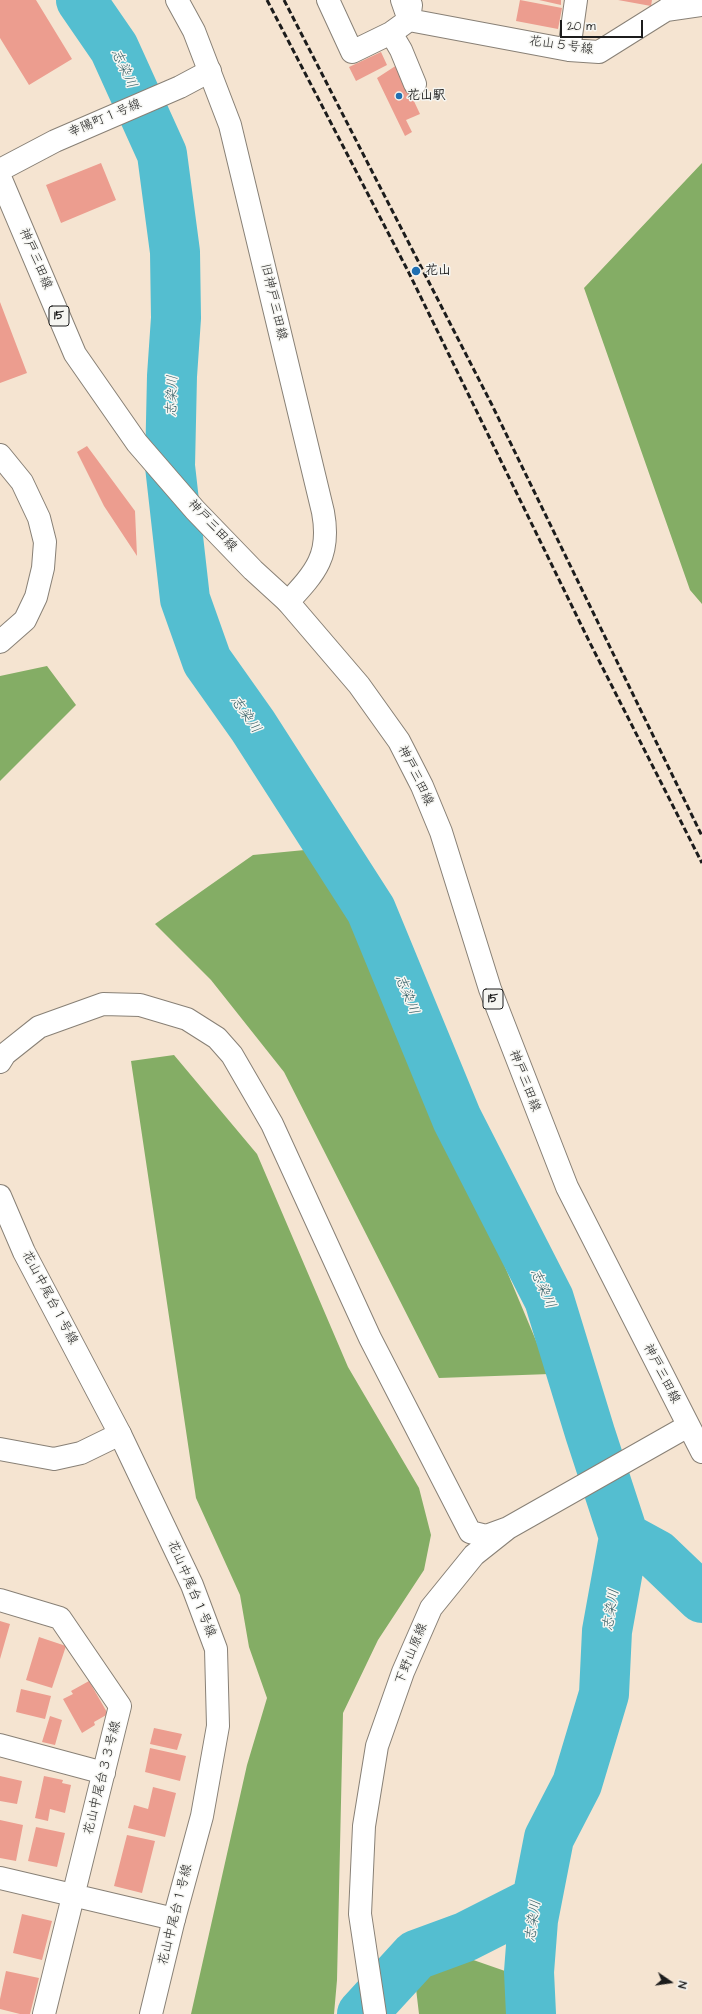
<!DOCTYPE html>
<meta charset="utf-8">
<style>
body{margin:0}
#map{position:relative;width:702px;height:2014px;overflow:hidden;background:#f5e4d1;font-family:"Architects Daughter",sans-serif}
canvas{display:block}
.north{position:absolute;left:650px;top:1962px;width:40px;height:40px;-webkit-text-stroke:3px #f6f6f2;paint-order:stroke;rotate:103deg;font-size:11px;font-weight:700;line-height:16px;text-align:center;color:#1c1c1c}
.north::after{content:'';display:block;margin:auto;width:14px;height:18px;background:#1c1c1c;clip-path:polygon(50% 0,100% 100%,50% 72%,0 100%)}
.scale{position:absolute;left:560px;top:20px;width:83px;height:18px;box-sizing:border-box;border:2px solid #1c1c1c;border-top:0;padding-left:5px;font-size:12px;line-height:14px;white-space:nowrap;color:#1c1c1c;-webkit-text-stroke:3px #f6f6f2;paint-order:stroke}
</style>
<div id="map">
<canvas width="702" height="2014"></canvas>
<div class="north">N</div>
<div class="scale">20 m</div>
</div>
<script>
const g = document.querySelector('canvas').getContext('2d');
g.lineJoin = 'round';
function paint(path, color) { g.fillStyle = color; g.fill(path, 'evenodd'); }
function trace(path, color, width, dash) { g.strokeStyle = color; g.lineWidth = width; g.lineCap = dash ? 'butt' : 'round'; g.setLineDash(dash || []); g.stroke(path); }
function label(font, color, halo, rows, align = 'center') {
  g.font = font + ' "Architects Daughter","Klee One",sans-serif'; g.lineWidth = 3; g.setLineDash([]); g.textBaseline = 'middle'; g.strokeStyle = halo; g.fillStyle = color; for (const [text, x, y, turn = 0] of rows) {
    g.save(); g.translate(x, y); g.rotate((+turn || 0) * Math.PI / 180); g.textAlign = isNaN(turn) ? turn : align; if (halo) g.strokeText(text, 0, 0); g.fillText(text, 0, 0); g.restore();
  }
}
const forest = new Path2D(`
 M 702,163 L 702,604 L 690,590 L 584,288 Z
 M 47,666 L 76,705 L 0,781 L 0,676 Z
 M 315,849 L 406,1031 L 550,1374 L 439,1378 L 284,1072 L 211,980 L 155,924 L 253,855 Z
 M 174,1055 L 257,1154 L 348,1367 L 419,1488 L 431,1535 L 424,1570 L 378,1640 L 343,1713 L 337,1980 L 334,2014 L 191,2014 L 247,1765 L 267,1698 L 249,1647 L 240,1595 L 196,1498 L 131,1061 Z
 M 410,1938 L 505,1971 L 526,2014 L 419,2014 Z`);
const river = new Path2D(`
 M 81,0 L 114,48 L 162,154 L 175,252 L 176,318 L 172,376 L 170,466 L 185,599 L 207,661 L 253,726 L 371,910 L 457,1119 L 549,1299 L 590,1433 L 624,1537 L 607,1631 L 604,1694 L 577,1784 L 549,1838 L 533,1920 L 529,1972 L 531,2014
 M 624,1537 L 657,1555 L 702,1598
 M 362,2014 L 416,1955 L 465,1937 L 536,1901`);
const building = new Path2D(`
 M 0,0 L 36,0 L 72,59 L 29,85 L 0,38 Z
 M 520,0 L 562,8 L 558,29 L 516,21 Z
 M 539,0 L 561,0 L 561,5 Z
 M 618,0 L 652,0 L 651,6 Z
 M 381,52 L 387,65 L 356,81 L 349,67 Z
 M 397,65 L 420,114 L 406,120 L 412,132 L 405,136 L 377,78 Z
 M 101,163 L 116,200 L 61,223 L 46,185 Z
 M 0,302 L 27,373 L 0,383 Z
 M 87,446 L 135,511 L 137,556 L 104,506 L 77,452 Z
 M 0,1621 L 10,1624 L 0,1659 Z
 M 39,1637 L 66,1646 L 52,1688 L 26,1680 Z
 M 89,1681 L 108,1714 L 94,1722 L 95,1725 L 82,1733 L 63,1699 L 73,1694 L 71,1691 Z
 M 21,1689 L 51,1696 L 45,1719 L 16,1712 Z
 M 50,1716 L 62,1720 L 55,1745 L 42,1742 Z
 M 154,1728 L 182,1734 L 177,1750 L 150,1744 Z
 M 150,1748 L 186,1756 L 180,1781 L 145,1772 Z
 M 0,1776 L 22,1781 L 17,1804 L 0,1801 Z
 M 44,1776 L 63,1780 L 62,1783 L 71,1785 L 65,1813 L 50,1809 L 48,1821 L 35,1818 Z
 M 153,1787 L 176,1793 L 165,1837 L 128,1828 L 134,1805 L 148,1809 Z
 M 0,1820 L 23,1825 L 16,1861 L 0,1858 Z
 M 36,1827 L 65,1833 L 57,1867 L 28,1861 Z
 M 127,1835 L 155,1841 L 142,1893 L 114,1886 Z
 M 22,1914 L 52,1921 L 42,1960 L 13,1953 Z
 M 6,1971 L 39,1978 L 30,2014 L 20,2014 L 0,2009 L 0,1999 Z`);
const street = new Path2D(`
 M 328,0 L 352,52 L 391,33 L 409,20 L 411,5
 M 402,0 L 409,20 L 569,50 L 599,52 L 666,10 L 702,5
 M 391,33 L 401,50 L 415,84
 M 569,50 L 576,0
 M 0,170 L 55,141 L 180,87 L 210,71
 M 0,1449 L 54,1459 L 81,1453 L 120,1434
 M 0,1600 L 60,1618 L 120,1706 L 44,2014
 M 0,1745 L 104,1773
 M 0,1878 L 174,1919`);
const secondary = new Path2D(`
 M 177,0 L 194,31 L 230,125 L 323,512 C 331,555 316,572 288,602
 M 0,455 L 22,482 L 39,518 L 45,542 L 43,568 L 36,597 L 25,620 L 0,642
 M 0,1062 L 5,1054 L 39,1027 L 103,1004 L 140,1005 L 187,1019 L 217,1038 L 232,1055 L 272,1124 L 370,1338 L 470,1532 L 486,1536 L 508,1528
 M 0,1196 L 24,1252 L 120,1434 L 192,1585 L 216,1649 L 218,1726 L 202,1816 L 174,1919 L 151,2014
 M 375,2014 L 360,1914 L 364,1826 L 377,1746 L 403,1672 L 431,1608 L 474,1555 L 508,1528 L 688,1426`);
const primary = new Path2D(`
 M 0,177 L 75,354 L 137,443 L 195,510 L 253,570 L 288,602 L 359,685 L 399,741 L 422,786 L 441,832 L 490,989 L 567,1187 L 702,1452`);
const rail = new Path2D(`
 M 267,0 L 409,273 L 590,643 L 702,863
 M 284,0 L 492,405 L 702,836`);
const markers = [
 [399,96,4,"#1f6fb2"],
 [416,271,5,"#1f6fb2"]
];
const shields = [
 [59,316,20],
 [493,999,20]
];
const shieldNames = [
 ["15",59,316],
 ["15",493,999]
];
const streetNames = [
 ["花山５号線",561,46,8],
 ["幸陽町１号線",105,119,-23],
 ["神戸三田線",35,259,67],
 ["旧神戸三田線",273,302,77],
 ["神戸三田線",212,526,47],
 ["神戸三田線",415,776,64],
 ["神戸三田線",524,1081,69],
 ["花山中尾台１号線",49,1298,62],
 ["神戸三田線",661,1374,63],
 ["花山中尾台１号線",191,1589,67],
 ["下野山原線",412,1654,-68],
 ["花山中尾台３３号線",103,1778,-76],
 ["花山中尾台１号線",176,1915,-76]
];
const poiNames = [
 ["花山駅",407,96],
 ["花山",425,271]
];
const waterNames = [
 ["志染川",123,69,65],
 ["志染川",173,396,-88],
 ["志染川",245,715,55],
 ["志染川",406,995,68],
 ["志染川",542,1289,66],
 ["志染川",612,1610,-81],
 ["志染川",534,1921,-82]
];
paint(forest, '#84ad65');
trace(river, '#54bed0', 50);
paint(building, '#ec9d8f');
trace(street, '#888076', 24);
trace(secondary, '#888076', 24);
trace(primary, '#888076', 24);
trace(street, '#fff', 22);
trace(secondary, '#fff', 22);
trace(primary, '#fff', 22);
trace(rail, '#1c1c1c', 3, [6, 3]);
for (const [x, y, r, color] of markers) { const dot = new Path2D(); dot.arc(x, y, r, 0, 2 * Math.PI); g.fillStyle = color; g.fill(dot); trace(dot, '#f6f6f2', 1.5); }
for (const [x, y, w] of shields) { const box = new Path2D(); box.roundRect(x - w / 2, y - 10, w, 20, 3); g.fillStyle = '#f6f6f2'; g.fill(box); trace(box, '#1c1c1c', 1); }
label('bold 12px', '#1c1c1c', null, shieldNames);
label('13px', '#1c1c1c', '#f6f6f2', streetNames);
label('bold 13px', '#1c1c1c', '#f6f6f2', poiNames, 'left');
label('italic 14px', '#325d64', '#f6f6f2', waterNames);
</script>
